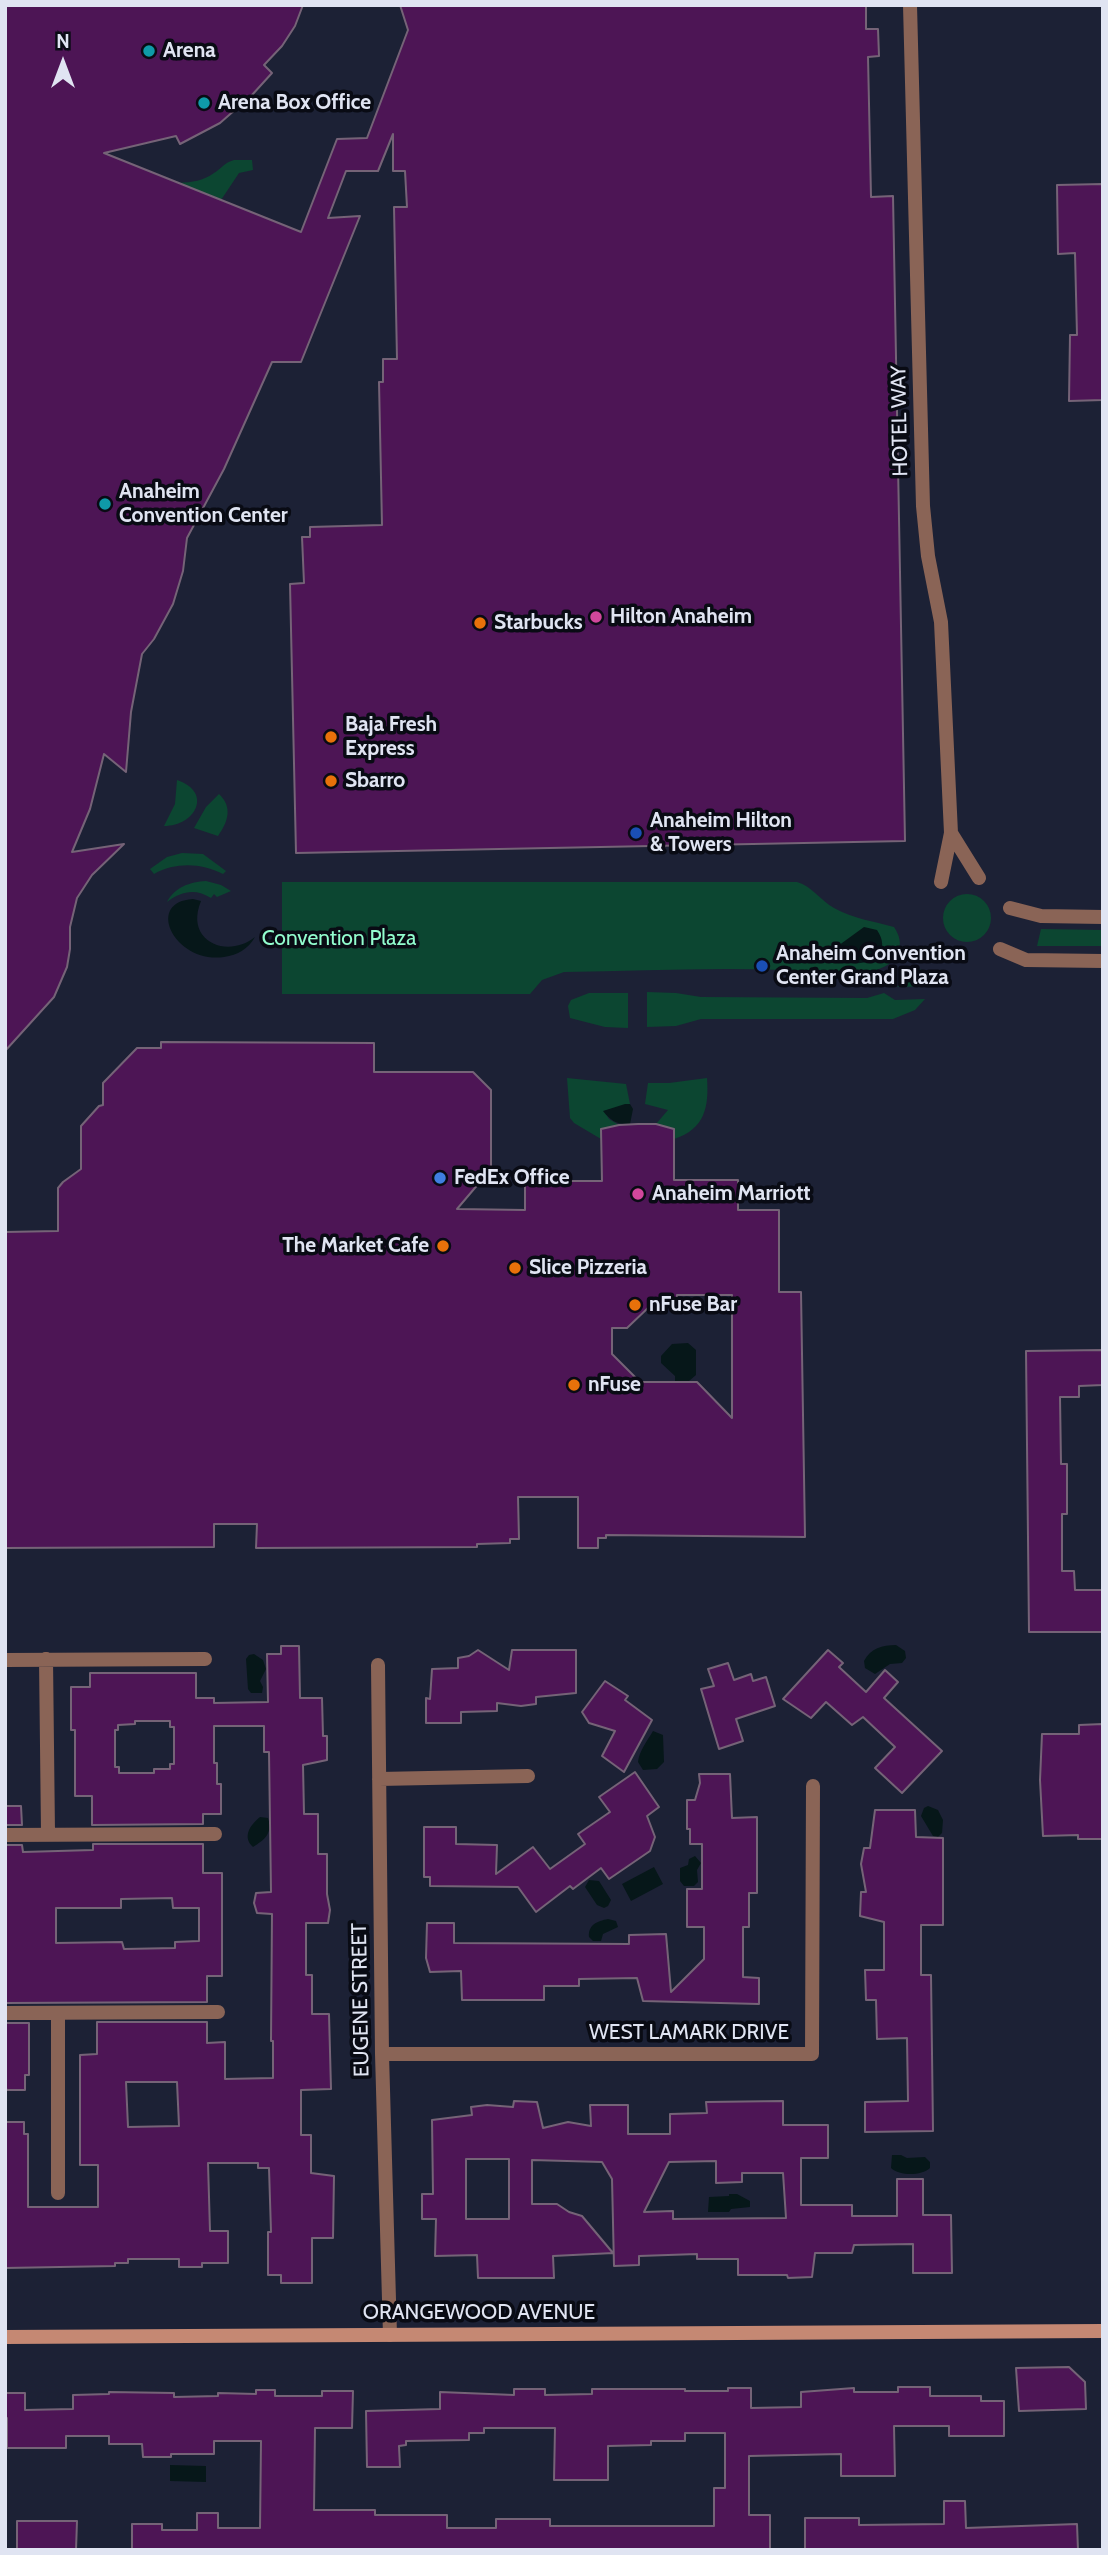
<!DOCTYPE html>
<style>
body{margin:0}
#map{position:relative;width:1108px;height:2555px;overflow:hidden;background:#1c2135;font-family:Cabin,sans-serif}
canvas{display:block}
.frame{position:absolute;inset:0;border:7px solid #e0e4f2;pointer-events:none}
.north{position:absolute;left:28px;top:28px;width:70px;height:70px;-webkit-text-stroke:5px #090b14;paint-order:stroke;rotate:0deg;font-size:19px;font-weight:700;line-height:28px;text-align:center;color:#e0e4f2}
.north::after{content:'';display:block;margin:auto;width:24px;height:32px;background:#e0e4f2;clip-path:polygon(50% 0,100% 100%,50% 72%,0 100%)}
</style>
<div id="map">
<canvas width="1108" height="2555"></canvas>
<div class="frame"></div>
<div class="north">N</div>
</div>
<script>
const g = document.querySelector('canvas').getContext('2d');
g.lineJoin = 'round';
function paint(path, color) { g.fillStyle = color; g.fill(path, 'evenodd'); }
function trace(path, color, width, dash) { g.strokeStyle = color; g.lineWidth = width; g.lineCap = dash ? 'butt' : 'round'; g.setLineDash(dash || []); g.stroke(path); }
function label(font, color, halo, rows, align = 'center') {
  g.font = font + ' Cabin,sans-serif'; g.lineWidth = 7; g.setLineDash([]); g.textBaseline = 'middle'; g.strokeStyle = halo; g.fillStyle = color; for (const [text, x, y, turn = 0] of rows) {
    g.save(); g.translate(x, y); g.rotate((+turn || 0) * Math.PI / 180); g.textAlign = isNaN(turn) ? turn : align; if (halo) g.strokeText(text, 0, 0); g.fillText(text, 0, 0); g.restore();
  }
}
const green = new Path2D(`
 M 234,160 L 252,160 L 253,170 L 239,173 L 221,200 L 179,183 C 192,182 203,181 214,173 C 222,168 224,163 234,160 Z
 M 177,780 C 213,792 196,826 164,826 L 175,804 Z
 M 219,794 C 233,807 228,822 218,836 L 194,828 L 206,807 Z
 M 182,853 L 203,854 L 226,871 L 223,874 C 201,863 176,862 154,874 L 150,869 L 167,857 Z
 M 206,881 L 221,885 L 231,891 L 217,897 L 214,894 L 211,898 C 196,888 181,891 167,902 C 175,887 190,882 206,881 Z
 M 282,882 L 797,882 C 812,886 821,901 834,908 C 854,919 873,921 894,927 C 906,944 899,962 879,969 C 849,981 816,971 784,970 C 711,967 637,971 564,972 L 542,980 L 530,994 L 282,994 Z
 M943 918a24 24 0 1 1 48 0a24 24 0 1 1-48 0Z
 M 1041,929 L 1103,930 L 1103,946 L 1037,946 Z
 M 920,969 L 936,982 L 935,986 L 897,987 Z
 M 647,992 L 676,993 L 701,997 L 867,998 L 884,993 L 895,1000 L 925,999 L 915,1010 L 893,1019 L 701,1019 L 676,1026 L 647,1027 Z
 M 589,993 L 628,993 L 628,1028 L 605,1027 L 570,1018 L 568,1006 L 571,1000 Z
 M 567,1078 L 626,1084 L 630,1104 L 604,1111 L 609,1119 L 619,1125 L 602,1129 L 601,1139 L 574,1123 L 570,1118 Z
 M 707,1078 C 709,1107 705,1129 674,1139 L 656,1124 L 668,1110 L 645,1104 L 648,1083 L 669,1083 Z`);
const water = new Path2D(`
 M 193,899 L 201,901 C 184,942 228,959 255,937 C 248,949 238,955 224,957 C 175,964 144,902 193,899 Z
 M 864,927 L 877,930 C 898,961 850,975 831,951 Z
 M 625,1104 L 630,1104 L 633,1109 L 630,1124 C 617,1125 611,1121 603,1111 Z
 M 688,1343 L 696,1350 L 696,1375 L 689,1381 L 689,1416 L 675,1397 L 675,1376 L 661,1363 L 661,1356 L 672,1344 Z
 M 896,1645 L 905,1651 L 906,1658 L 902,1663 L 890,1664 L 875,1674 L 865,1668 L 864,1661 C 871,1648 882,1645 896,1645 Z
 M 254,1654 L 263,1660 L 266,1669 L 260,1681 L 263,1687 L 262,1693 L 251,1693 L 248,1689 L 246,1659 L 249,1655 Z
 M 653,1731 L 663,1735 L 664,1762 L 657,1769 L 643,1770 L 638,1762 C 639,1751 648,1740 653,1731 Z
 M 928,1806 L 938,1810 L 943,1820 L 942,1833 L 938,1837 L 933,1836 L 921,1816 L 924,1808 Z
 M 260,1817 L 268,1818 C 273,1834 264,1840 253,1847 C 242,1837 250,1825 260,1817 Z
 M 695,1856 L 701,1863 L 697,1870 L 698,1882 L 694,1886 L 684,1886 L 680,1881 L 680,1868 L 688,1865 L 689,1859 Z
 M 654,1867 L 663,1884 L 631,1901 L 622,1884 Z
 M 589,1880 L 599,1881 L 611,1900 L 608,1906 L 604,1908 L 597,1905 L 585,1887 Z
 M 608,1919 L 616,1921 L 618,1927 L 603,1934 L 601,1941 L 593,1941 L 589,1937 C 588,1925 597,1921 608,1919 Z
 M 892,2155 L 901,2155 L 907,2158 L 925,2157 L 930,2162 L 930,2168 C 921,2176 900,2176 891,2168 Z
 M 729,2194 L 737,2194 L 750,2201 L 750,2207 L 731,2209 L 729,2212 L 708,2212 L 709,2197 L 729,2196 Z
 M 170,2465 L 206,2466 L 206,2482 L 170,2481 Z`);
const building = new Path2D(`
 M 5,5 L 303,5 L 295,26 L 282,46 L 264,65 L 272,73 L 252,95 L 220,123 L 180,144 L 176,136 L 104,153 L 301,232 L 337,139 L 367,138 L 408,30 L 400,5 L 866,5 L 866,29 L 878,29 L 879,56 L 868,57 L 871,197 L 893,196 L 905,841 L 296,853 L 290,584 L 304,583 L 302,537 L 310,537 L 310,527 L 382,525 L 379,382 L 383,382 L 383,359 L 397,359 L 394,207 L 407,207 L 405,171 L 393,171 L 393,134 L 378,171 L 346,171 L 328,218 L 360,216 L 301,362 L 272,362 L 224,469 L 187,538 L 183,571 L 173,604 L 154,639 L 142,654 L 131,712 L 126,772 L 104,754 L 90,809 L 72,852 L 124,844 L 92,875 L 77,898 L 70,927 L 70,949 L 67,967 L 54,997 L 5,1051 Z
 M 1103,184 L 1103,400 L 1069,401 L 1070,335 L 1077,335 L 1075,253 L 1058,254 L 1057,185 Z
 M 161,1042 L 374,1043 L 374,1072 L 473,1072 L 491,1090 L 491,1169 L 457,1209 L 525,1210 L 525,1181 L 602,1181 L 601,1129 L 619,1125 L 638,1124 L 656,1124 L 674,1129 L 674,1180 L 738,1180 L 738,1210 L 779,1210 L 779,1292 L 801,1292 L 805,1537 L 606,1535 L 606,1538 L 598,1538 L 598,1548 L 578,1548 L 578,1497 L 518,1497 L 519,1539 L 510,1539 L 510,1543 L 477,1544 L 477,1547 L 256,1548 L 257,1524 L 214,1524 L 214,1547 L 5,1548 L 5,1232 L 58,1231 L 58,1188 L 63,1182 L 81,1169 L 81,1126 L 99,1106 L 103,1105 L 103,1083 L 137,1048 L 161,1048 ZM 677,1295 L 732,1295 L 732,1418 L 697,1382 L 640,1382 L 612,1354 L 612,1328 L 627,1328 L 650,1306 L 677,1305 Z
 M 1103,1350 L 1103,1385 L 1079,1386 L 1079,1397 L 1060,1397 L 1061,1464 L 1067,1464 L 1067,1514 L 1062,1514 L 1062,1571 L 1074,1571 L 1075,1590 L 1103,1590 L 1103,1632 L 1029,1632 L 1026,1351 Z
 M 281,1646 L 299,1646 L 300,1698 L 322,1698 L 323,1736 L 327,1736 L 327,1760 L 303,1765 L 304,1814 L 318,1814 L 318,1854 L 327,1854 L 327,1894 L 330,1910 L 328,1923 L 306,1923 L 306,1975 L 312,1975 L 312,2014 L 329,2014 L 331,2089 L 301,2090 L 301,2135 L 311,2135 L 311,2173 L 334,2176 L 333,2238 L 312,2238 L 312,2283 L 281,2283 L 281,2275 L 268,2275 L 268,2232 L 271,2232 L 269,2168 L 258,2168 L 258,2163 L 208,2163 L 210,2231 L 228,2231 L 228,2263 L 202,2263 L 202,2267 L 179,2267 L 179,2259 L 128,2259 L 128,2263 L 115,2263 L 115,2266 L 5,2268 L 5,2122 L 24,2122 L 24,2134 L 28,2134 L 28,2207 L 98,2207 L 98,2165 L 80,2165 L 80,2055 L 97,2054 L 97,2022 L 207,2022 L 207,2043 L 225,2042 L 225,2079 L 273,2078 L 273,2041 L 271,2041 L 272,1914 L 257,1913 L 254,1903 L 256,1893 L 271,1892 L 269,1752 L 264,1752 L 264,1726 L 214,1726 L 214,1763 L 217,1763 L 217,1784 L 221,1784 L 221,1814 L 203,1814 L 203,1824 L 92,1825 L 92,1796 L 75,1796 L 75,1730 L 71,1730 L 71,1687 L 90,1687 L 90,1673 L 196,1673 L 196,1698 L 214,1698 L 214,1703 L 268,1702 L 267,1654 L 281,1654 ZM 135,1721 L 170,1721 L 170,1727 L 174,1727 L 174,1764 L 170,1764 L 170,1769 L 154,1769 L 154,1773 L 119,1773 L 119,1767 L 115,1767 L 115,1730 L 118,1730 L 118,1725 L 135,1724 ZM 126,2082 L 177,2082 L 179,2126 L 128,2127 Z
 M 478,1650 L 509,1670 L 512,1650 L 576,1650 L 576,1693 L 536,1697 L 536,1704 L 521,1706 L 497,1703 L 497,1711 L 461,1712 L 461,1723 L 426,1723 L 426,1698 L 430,1699 L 432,1669 L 458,1668 L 458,1658 L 469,1656 Z
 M 828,1650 L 843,1663 L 839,1667 L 866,1692 L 885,1670 L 898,1682 L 884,1698 L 942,1751 L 902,1793 L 875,1768 L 895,1747 L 863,1717 L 852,1725 L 826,1702 L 811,1718 L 783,1699 Z
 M 728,1663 L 734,1680 L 751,1674 L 753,1681 L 766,1677 L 775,1706 L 736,1719 L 743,1741 L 719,1749 L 701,1689 L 714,1686 L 708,1669 Z
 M 605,1681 L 628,1696 L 625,1700 L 652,1720 L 624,1772 L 602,1756 L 615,1731 L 589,1723 L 582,1712 Z
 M 1103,1724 L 1103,1839 L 1078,1839 L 1078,1835 L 1043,1836 L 1040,1780 L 1042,1734 L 1079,1734 L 1079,1725 Z
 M 635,1772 L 659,1807 L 647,1816 L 655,1837 L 650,1851 L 609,1879 L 601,1868 L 573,1889 L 570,1886 L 536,1912 L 518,1887 L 430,1886 L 430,1877 L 424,1877 L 424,1827 L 456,1827 L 456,1844 L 497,1845 L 496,1874 L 533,1847 L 550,1869 L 585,1844 L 578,1834 L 610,1812 L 599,1797 Z
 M 699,1774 L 730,1774 L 732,1818 L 757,1817 L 757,1893 L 749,1893 L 749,1927 L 743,1927 L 743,1977 L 759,1978 L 759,2004 L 643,2001 L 637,1978 L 579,1979 L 579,1986 L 544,1986 L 544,2000 L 462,2000 L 461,1971 L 430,1972 L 426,1958 L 427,1923 L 454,1923 L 454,1943 L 629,1944 L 629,1935 L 666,1934 L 671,1992 L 704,1959 L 704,1927 L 687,1927 L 687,1889 L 702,1889 L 702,1844 L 690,1844 L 690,1829 L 687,1829 L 687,1800 L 695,1800 L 700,1783 Z
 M 5,1806 L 21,1806 L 22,1825 L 5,1825 Z
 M 875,1810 L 915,1810 L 916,1837 L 943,1838 L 943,1925 L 921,1925 L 921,1975 L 931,1975 L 933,2131 L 865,2132 L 865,2102 L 908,2101 L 907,2038 L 877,2039 L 876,2000 L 866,2000 L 865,1970 L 884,1970 L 884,1922 L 860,1916 L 861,1892 L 866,1892 L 861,1864 L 864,1848 L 870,1848 Z
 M 93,1844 L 203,1844 L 203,1873 L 222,1873 L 222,1976 L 207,1976 L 207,2002 L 5,2003 L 5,1845 L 22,1845 L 23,1852 L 93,1850 ZM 172,1898 L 173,1908 L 199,1908 L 199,1941 L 175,1942 L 175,1948 L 124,1949 L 122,1942 L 56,1943 L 56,1908 L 121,1908 L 121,1899 Z
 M 5,2023 L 29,2023 L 29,2075 L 25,2075 L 25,2090 L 7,2090 L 5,2087 Z
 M 514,2101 L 537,2102 L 543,2128 L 568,2122 L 591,2126 L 590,2105 L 628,2105 L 628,2134 L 670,2134 L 670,2114 L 707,2113 L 706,2102 L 783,2101 L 783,2125 L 828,2125 L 828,2158 L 801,2158 L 801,2205 L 852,2205 L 852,2216 L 897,2216 L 897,2179 L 923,2179 L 923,2215 L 951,2215 L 952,2273 L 913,2273 L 913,2244 L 854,2245 L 852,2253 L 815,2253 L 812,2277 L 788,2278 L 787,2275 L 738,2275 L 738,2259 L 697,2259 L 697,2254 L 639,2256 L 639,2265 L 614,2266 L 612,2179 L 602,2162 L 532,2160 L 532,2204 L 557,2204 L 569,2212 L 582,2216 L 613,2253 L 553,2256 L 554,2278 L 478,2278 L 477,2255 L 435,2256 L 436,2219 L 422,2219 L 422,2194 L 433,2194 L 432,2120 L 472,2115 L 471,2107 L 487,2105 L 513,2107 ZM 466,2159 L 509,2159 L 509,2219 L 466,2219 ZM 716,2161 L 716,2183 L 742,2182 L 742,2173 L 783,2173 L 786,2218 L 673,2219 L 673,2211 L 644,2212 L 669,2162 Z
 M 1069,2367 L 1085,2382 L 1086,2409 L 1019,2411 L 1016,2368 Z
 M 898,2387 L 930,2387 L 930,2396 L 981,2396 L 981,2401 L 1004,2401 L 1004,2436 L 949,2436 L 949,2426 L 894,2426 L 895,2476 L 841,2476 L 841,2454 L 749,2456 L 749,2515 L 770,2515 L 770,2550 L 132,2550 L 132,2524 L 162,2524 L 162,2530 L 197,2530 L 197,2513 L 218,2513 L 218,2528 L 260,2528 L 261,2441 L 214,2441 L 214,2454 L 171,2454 L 171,2457 L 143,2457 L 142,2444 L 109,2444 L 109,2436 L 66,2436 L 66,2448 L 7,2448 L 7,2418 L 5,2418 L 5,2393 L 25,2393 L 25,2410 L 73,2409 L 73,2395 L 109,2394 L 109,2392 L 174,2393 L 174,2397 L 218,2396 L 218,2393 L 256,2394 L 256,2390 L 275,2390 L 275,2396 L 322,2396 L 322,2391 L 353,2391 L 352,2428 L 315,2428 L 314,2510 L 375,2510 L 375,2515 L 447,2515 L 447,2528 L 496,2528 L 496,2519 L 550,2519 L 550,2526 L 714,2526 L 714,2488 L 725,2488 L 725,2433 L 685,2433 L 685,2441 L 651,2441 L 651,2445 L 608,2446 L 608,2480 L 554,2480 L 555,2428 L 484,2428 L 484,2433 L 469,2433 L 469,2440 L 406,2441 L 406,2445 L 399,2446 L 400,2467 L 367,2467 L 366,2411 L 440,2409 L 440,2392 L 514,2395 L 514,2389 L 545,2389 L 545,2395 L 592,2394 L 592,2389 L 685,2389 L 685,2391 L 728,2391 L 728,2388 L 751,2388 L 751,2408 L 801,2407 L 801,2392 L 854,2388 L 854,2392 L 898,2392 Z
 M 944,2501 L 965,2501 L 966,2528 L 1077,2524 L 1078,2550 L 805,2550 L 805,2518 L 859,2518 L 859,2525 L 944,2524 Z
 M 17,2521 L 77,2521 L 76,2550 L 17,2550 Z`);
const minor = new Path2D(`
 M 910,5 L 923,506 L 928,556 L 941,622 L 951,833 L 941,882
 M 951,833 L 979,878
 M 1010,908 L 1041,916 L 1103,917
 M 1000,949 L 1026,960 L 1103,961
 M 46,1659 L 48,1833
 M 5,1660 L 205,1659
 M 378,1665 L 382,2054 L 390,2335
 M 379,1779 L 528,1776
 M 5,1835 L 215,1834
 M 5,2013 L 218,2012
 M 382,2054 L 812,2054 L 813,1786
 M 58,2193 L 58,2014`);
const secondary = new Path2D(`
 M 5,2337 L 1103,2331`);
const markers = [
 [149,51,7,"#0f9aa8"],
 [204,103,7,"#0f9aa8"],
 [105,504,7,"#0f9aa8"],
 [596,617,7,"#d1479c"],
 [480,623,7,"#e8710a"],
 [331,737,7,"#e8710a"],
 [331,781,7,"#e8710a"],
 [636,833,7,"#1a4fb4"],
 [762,966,7,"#1a4fb4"],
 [440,1178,7,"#3f7fe0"],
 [638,1194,7,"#d1479c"],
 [443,1246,7,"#e8710a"],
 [515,1268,7,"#e8710a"],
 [635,1305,7,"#e8710a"],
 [574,1385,7,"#e8710a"]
];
const poiNames = [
 ["Arena",163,51],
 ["Arena Box Office",218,103],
 ["Anaheim",119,492],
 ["Convention Center",119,516],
 ["Hilton Anaheim",610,617],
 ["Starbucks",494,623],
 ["Baja Fresh",345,725],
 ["Express",345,749],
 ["Sbarro",345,781],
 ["Anaheim Hilton",650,821],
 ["& Towers",650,845],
 ["Anaheim Convention",776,954],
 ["Center Grand Plaza",776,978],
 ["FedEx Office",454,1178],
 ["Anaheim Marriott",652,1194],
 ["The Market Cafe",429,1246,"right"],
 ["Slice Pizzeria",529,1268],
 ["nFuse Bar",649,1305],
 ["nFuse",588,1385]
];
const streetNames = [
 ["HOTEL WAY",900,421,-91],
 ["EUGENE STREET",361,2000,-91],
 ["WEST LAMARK DRIVE",689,2033],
 ["ORANGEWOOD AVENUE",479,2313]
];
const parkNames = [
 ["Convention Plaza",339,939]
];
paint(green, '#0c4631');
paint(water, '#061719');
paint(building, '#4d1555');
trace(building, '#756377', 2);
trace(minor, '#8a6456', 14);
trace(secondary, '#c58873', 14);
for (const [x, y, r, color] of markers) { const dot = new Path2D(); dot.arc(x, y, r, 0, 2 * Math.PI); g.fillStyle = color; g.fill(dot); trace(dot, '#090b14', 2.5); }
label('bold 21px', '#e0e4f2', '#090b14', poiNames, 'left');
label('21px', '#e0e4f2', '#090b14', streetNames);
label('21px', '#92fdce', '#090b14', parkNames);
</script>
